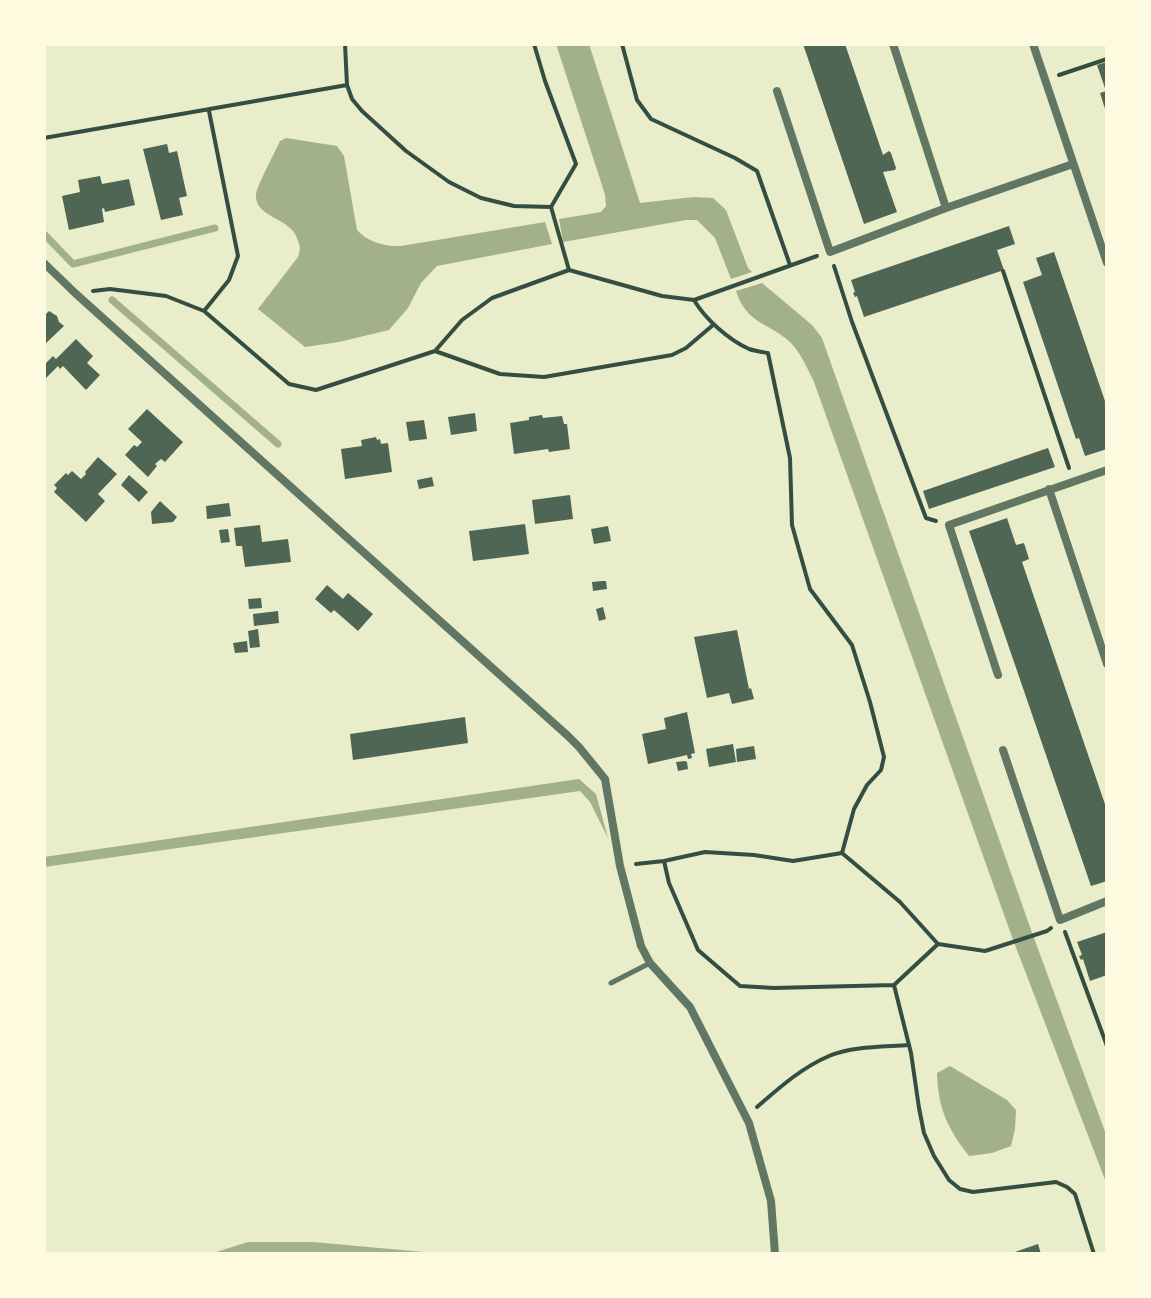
<!DOCTYPE html>
<style>
body{margin:0}
#map{position:relative;width:1151px;height:1298px;overflow:hidden;background:#e9edc9;font-family:"Playfair Display",serif}
canvas{display:block}
.frame{position:absolute;inset:0;border:46px solid #fefae0;pointer-events:none}
</style>
<div id="map">
<canvas width="1151" height="1298"></canvas>
<div class="frame"></div>
</div>
<script>
const g = document.querySelector('canvas').getContext('2d');
g.lineJoin = 'round';
function paint(path, color) { g.fillStyle = color; g.fill(path, 'evenodd'); }
function trace(path, color, width, dash) { g.strokeStyle = color; g.lineWidth = width; g.lineCap = dash ? 'butt' : 'round'; g.setLineDash(dash || []); g.stroke(path); }
const water = new Path2D(`
 M 556,44 L 589,44 L 640,203 L 694,197 L 713,198 L 726,210 L 748,268 L 752,272 L 731,279 L 715,238 L 697,220 L 686,220 L 563,242 L 559,219 L 601,212 L 606,206 L 605,195 L 601,182 Z
 M 286,138 L 337,146 L 344,156 L 357,230 C 367,242 387,247 401,246 L 545,222 L 552,244 L 437,266 L 421,283 L 408,308 L 389,330 L 339,342 L 305,347 L 258,309 L 298,257 C 301,249 300,246 297,238 C 290,217 254,218 256,194 C 257,186 276,150 280,141 Z
 M 762,283 L 812,325 L 822,338 L 1030,927 L 1107,1137 L 1107,1185 L 1012,937 L 814,382 C 807,368 802,355 791,343 C 769,322 747,325 736,291 Z
 M 579,779 L 596,794 L 608,838 L 590,802 L 580,791 L 44,867 L 44,857 Z
 M 950,1066 L 1007,1100 L 1016,1110 L 1015,1129 L 1011,1146 L 992,1153 L 969,1156 C 948,1129 938,1109 937,1073 Z
 M 248,1242 L 313,1242 L 446,1254 L 210,1254 Z`);
const stream = new Path2D(`
 M 44,234 L 73,264 L 215,228
 M 112,300 L 278,444`);
const building = new Path2D(`
 M 803,44 L 845,44 L 883,155 L 889,151 L 891,153 L 896,168 L 895,170 L 883,172 L 897,212 L 864,224 Z
 M 1107,62 L 1107,111 L 1106,112 L 1100,93 L 1106,91 L 1097,65 Z
 M 167,144 L 169,153 L 177,151 L 187,196 L 179,198 L 183,215 L 161,220 L 143,149 Z
 M 100,176 L 102,184 L 129,179 L 135,205 L 105,212 L 104,208 L 102,209 L 104,222 L 69,230 L 62,196 L 80,192 L 78,180 Z
 M 1009,226 L 1015,244 L 997,250 L 1004,270 L 864,317 L 857,296 L 855,297 L 853,293 L 855,292 L 851,280 Z
 M 1054,252 L 1107,407 L 1107,449 L 1085,456 L 1079,438 L 1076,439 L 1023,282 L 1042,275 L 1036,258 Z
 M 49,311 L 57,316 L 59,322 L 64,326 L 44,345 L 44,316 Z
 M 76,339 L 93,356 L 87,363 L 100,375 L 86,390 L 63,366 L 60,369 L 58,366 L 44,380 L 44,365 L 53,356 L 56,359 Z
 M 147,409 L 183,442 L 165,462 L 161,459 L 155,464 L 157,466 L 148,477 L 125,455 L 134,445 L 137,447 L 142,442 L 128,429 Z
 M 475,413 L 477,431 L 451,435 L 448,417 Z
 M 542,415 L 543,418 L 562,416 L 564,424 L 567,424 L 570,449 L 549,452 L 548,449 L 514,454 L 510,423 L 529,420 L 529,417 Z
 M 424,420 L 427,439 L 409,441 L 406,422 Z
 M 376,437 L 377,440 L 380,439 L 381,444 L 388,443 L 392,472 L 345,479 L 341,449 L 362,446 L 361,440 Z
 M 1048,448 L 1055,467 L 929,509 L 923,491 Z
 M 98,457 L 117,474 L 98,494 L 105,501 L 86,522 L 54,492 L 57,488 L 54,485 L 66,473 L 68,475 L 72,471 L 81,479 L 86,474 L 85,472 Z
 M 129,475 L 148,492 L 139,502 L 121,485 Z
 M 432,477 L 434,486 L 419,489 L 417,480 Z
 M 570,495 L 573,519 L 535,524 L 532,500 Z
 M 160,501 L 177,517 L 173,522 L 152,524 L 151,512 Z
 M 229,503 L 231,516 L 207,519 L 206,506 Z
 M 1007,518 L 1016,545 L 1024,543 L 1029,559 L 1022,562 L 1107,810 L 1107,881 L 1091,886 L 969,531 Z
 M 525,524 L 529,554 L 473,561 L 469,531 Z
 M 260,525 L 262,542 L 288,539 L 291,562 L 245,567 L 242,546 L 236,546 L 234,528 Z
 M 608,526 L 611,541 L 594,544 L 591,529 Z
 M 228,529 L 230,542 L 221,543 L 219,530 Z
 M 602,581 L 606,581 L 607,589 L 593,591 L 592,582 Z
 M 327,585 L 343,599 L 348,593 L 373,614 L 358,631 L 334,610 L 331,613 L 315,599 Z
 M 261,598 L 262,608 L 249,609 L 248,599 Z
 M 603,607 L 606,619 L 599,621 L 596,609 Z
 M 278,611 L 279,623 L 254,626 L 253,614 Z
 M 258,629 L 260,647 L 250,648 L 248,631 Z
 M 737,630 L 749,689 L 751,688 L 754,699 L 732,704 L 729,693 L 707,698 L 694,637 Z
 M 247,641 L 248,652 L 235,653 L 233,643 Z
 M 687,712 L 695,753 L 691,754 L 692,758 L 688,759 L 687,755 L 648,764 L 642,734 L 666,729 L 664,718 Z
 M 465,717 L 468,743 L 353,760 L 350,734 Z
 M 733,744 L 736,762 L 709,767 L 706,749 Z
 M 754,746 L 756,759 L 737,762 L 736,749 Z
 M 685,761 L 687,762 L 688,769 L 678,771 L 676,762 Z
 M 1107,932 L 1107,975 L 1090,981 L 1083,959 L 1081,960 L 1079,956 L 1082,955 L 1077,942 Z
 M 1038,1244 L 1041,1254 L 1012,1254 L 1012,1253 Z`);
const path = new Path2D(`
 M 345,44 L 347,85
 M 534,44 L 545,81 L 576,164 L 551,207 L 569,270 L 662,296 L 694,300 C 705,319 729,340 749,349 C 755,351 762,352 768,353 L 790,458 L 792,525 L 810,589 L 852,645 L 870,702 L 884,757 L 881,770 L 867,785 L 854,809 L 842,853 L 900,902 L 938,944 L 894,985 L 911,1053 L 919,1108 L 924,1133 L 934,1156 L 949,1180 L 960,1189 L 973,1192 L 1056,1182 L 1067,1187 L 1075,1194 L 1094,1254
 M 622,44 L 637,100 L 651,119 L 735,158 L 757,171 L 790,265
 M 1059,75 L 1107,59
 M 44,138 L 347,85 L 352,99 L 362,111 L 406,151 L 449,182 L 481,198 L 514,206 L 551,207
 M 834,266 L 852,322 L 926,518 L 936,521
 M 1003,271 L 1069,468
 M 93,291 L 110,289 L 166,296 L 204,311 L 289,384 L 316,390 L 435,351 L 500,374 L 544,377 L 672,355 L 686,348 L 713,325
 M 694,300 L 817,256
 M 204,311 L 229,280 L 238,256 L 209,111
 M 435,351 L 462,320 L 492,298 L 569,270
 M 664,861 L 705,852 L 754,855 L 793,861 L 842,853
 M 636,864 L 664,861 L 669,883 L 698,950 L 740,986 L 774,988 L 894,985
 M 1065,932 L 1107,1046
 M 938,944 L 985,951 L 1047,931 L 1051,928
 M 757,1107 C 779,1088 801,1068 829,1056 C 853,1046 883,1047 909,1045`);
const service = new Path2D(`
 M 611,983 L 650,963`);
const minor = new Path2D(`
 M 893,44 L 946,208
 M 1033,44 L 1107,263
 M 777,91 L 830,252 L 946,208 L 1073,164
 M 44,263 L 75,293 L 568,736 L 579,747 L 605,779 L 620,866 L 641,946 L 650,963 L 690,1007 L 749,1123 L 771,1201 L 775,1254
 M 1049,489 L 1107,664
 M 998,675 L 949,525 L 1107,470
 M 1003,750 L 1060,920 L 1107,901`);
paint(water, '#a3b18a');
trace(stream, '#a3b18a', 7);
paint(building, '#4f6655');
trace(path, '#344e41', 4);
trace(service, '#617663', 5);
trace(minor, '#617663', 8);
</script>
